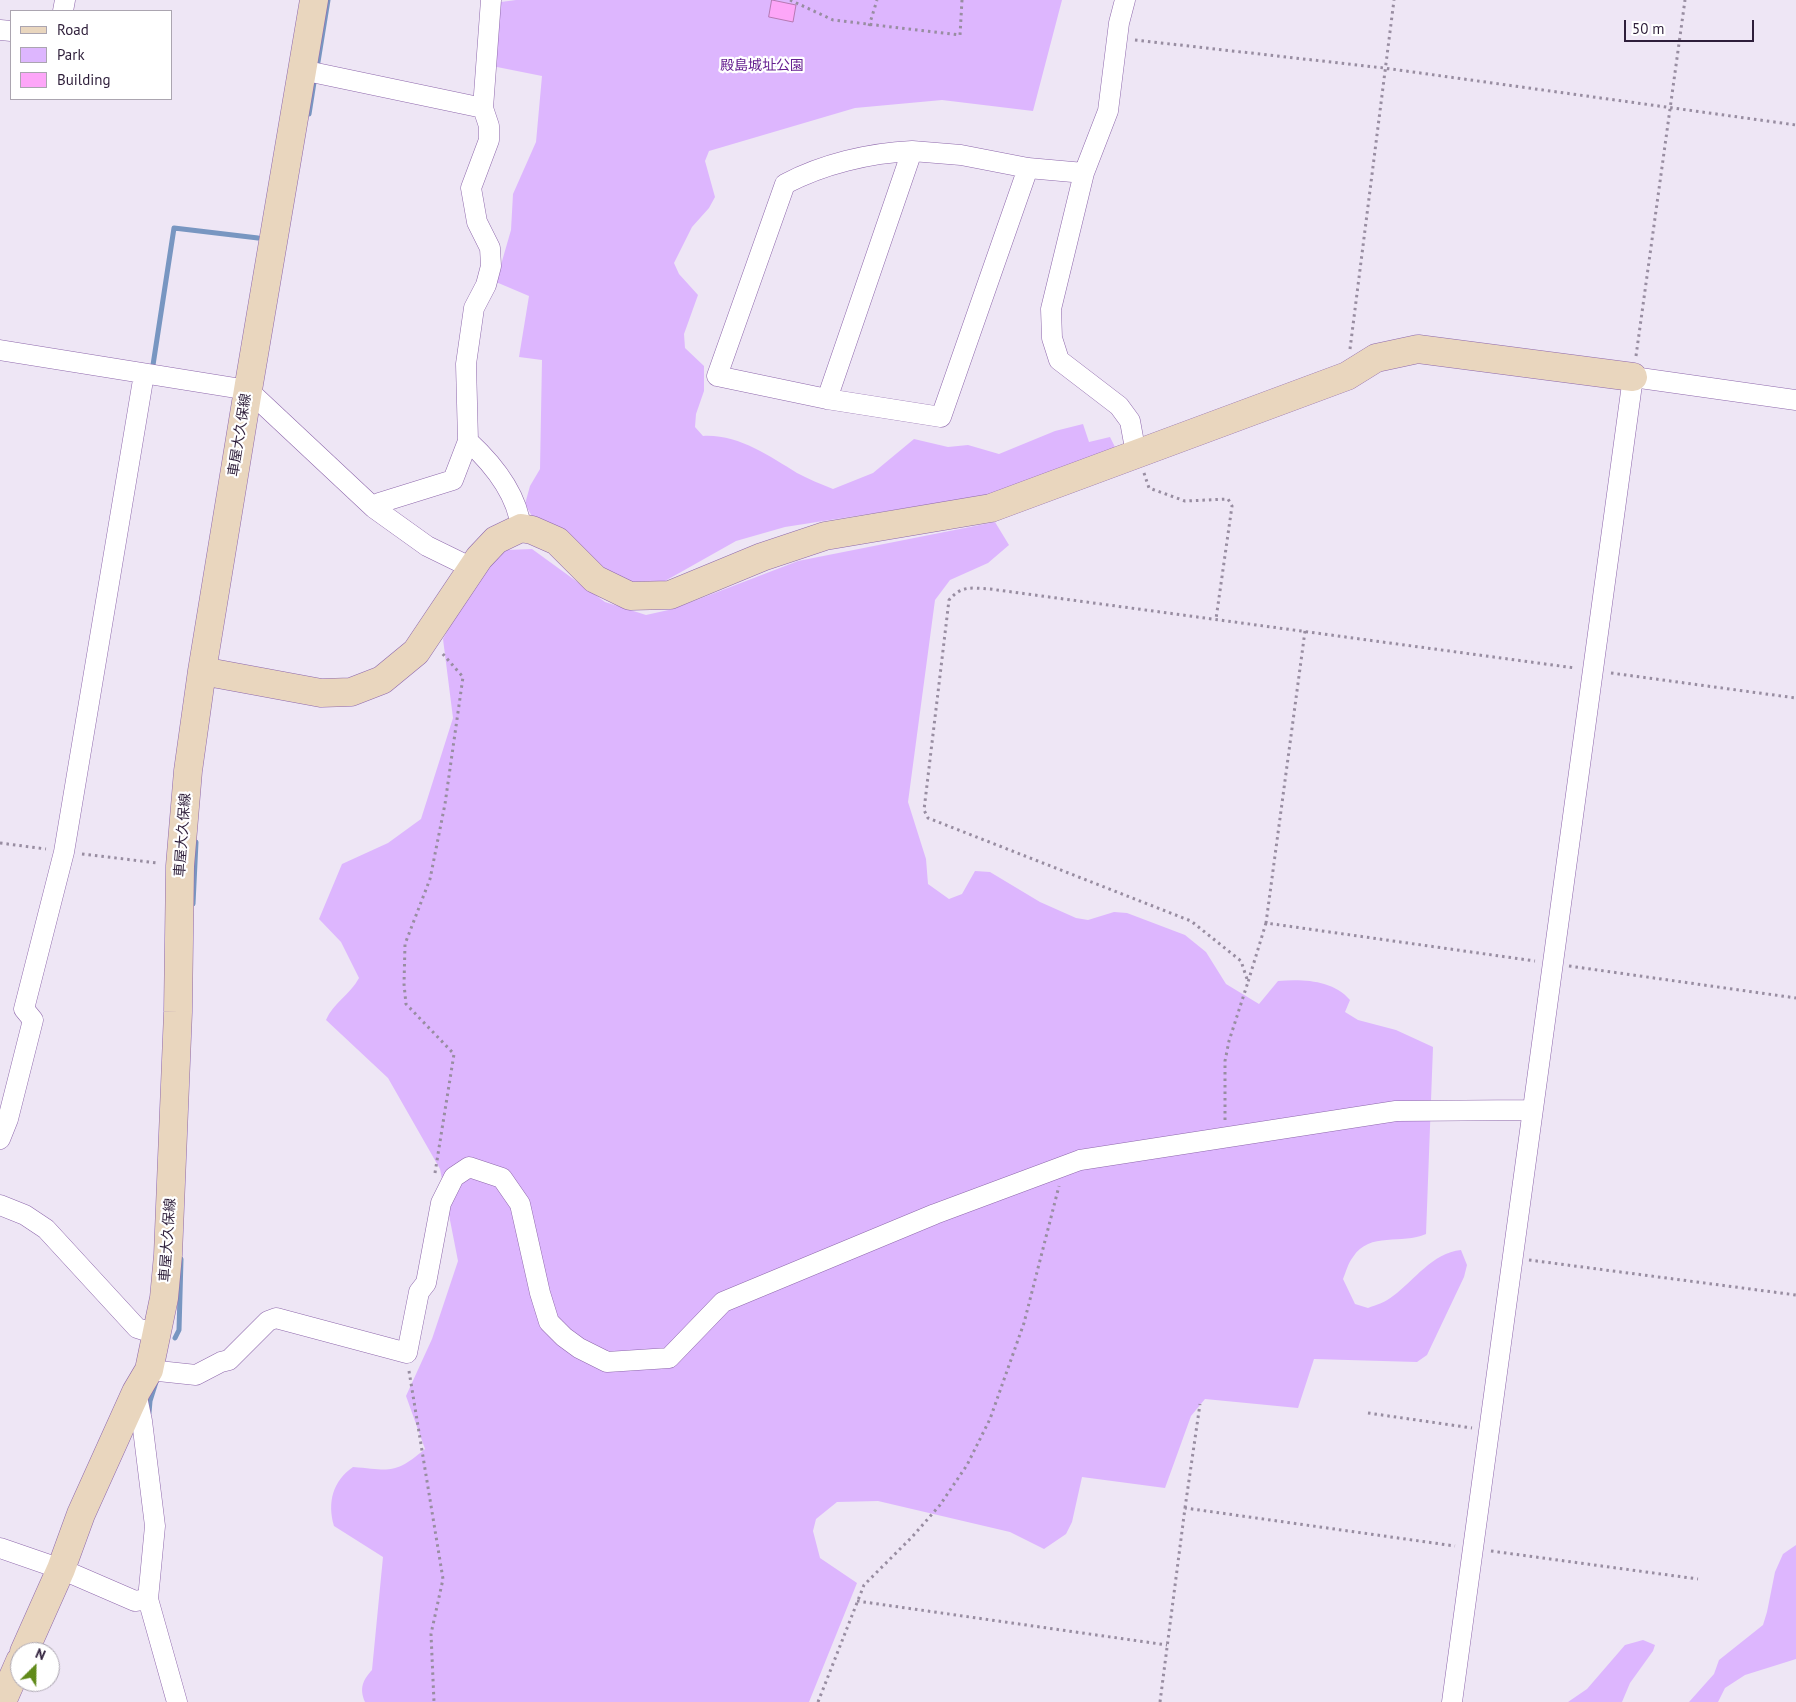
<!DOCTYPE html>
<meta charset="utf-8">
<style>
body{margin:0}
#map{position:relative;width:1796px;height:1702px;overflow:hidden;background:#eee6f5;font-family:"PT Sans",sans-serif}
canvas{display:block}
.legend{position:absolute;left:10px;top:10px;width:162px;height:90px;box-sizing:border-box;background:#fff;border:1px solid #aba5b0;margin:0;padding:6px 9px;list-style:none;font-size:15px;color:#2e1e3a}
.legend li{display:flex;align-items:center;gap:10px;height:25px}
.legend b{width:25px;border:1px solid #aba5b0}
.north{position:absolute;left:10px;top:1642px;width:50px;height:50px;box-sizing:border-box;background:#fff;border:1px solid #aba5b0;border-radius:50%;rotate:23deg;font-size:14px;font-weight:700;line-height:20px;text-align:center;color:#2e1e3a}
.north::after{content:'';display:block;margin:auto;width:18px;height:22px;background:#608a19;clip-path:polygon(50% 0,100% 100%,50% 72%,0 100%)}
.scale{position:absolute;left:1624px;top:20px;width:130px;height:22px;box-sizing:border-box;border:2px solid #2e1e3a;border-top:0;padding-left:6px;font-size:15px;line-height:18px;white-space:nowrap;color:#2e1e3a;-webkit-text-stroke:4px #fff;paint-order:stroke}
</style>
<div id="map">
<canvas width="1796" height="1702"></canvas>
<ul class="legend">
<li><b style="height:6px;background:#e9d6be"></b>Road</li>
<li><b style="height:14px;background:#ddb6fe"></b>Park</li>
<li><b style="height:14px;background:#fda6f8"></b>Building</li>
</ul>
<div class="north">N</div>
<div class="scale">50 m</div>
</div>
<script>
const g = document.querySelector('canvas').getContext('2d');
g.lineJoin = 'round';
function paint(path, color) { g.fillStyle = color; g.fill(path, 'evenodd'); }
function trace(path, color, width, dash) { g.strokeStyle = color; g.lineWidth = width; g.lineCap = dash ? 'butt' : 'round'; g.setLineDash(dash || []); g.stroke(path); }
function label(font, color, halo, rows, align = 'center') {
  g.font = font + ' "PT Sans","Noto Sans JP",sans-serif'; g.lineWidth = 4.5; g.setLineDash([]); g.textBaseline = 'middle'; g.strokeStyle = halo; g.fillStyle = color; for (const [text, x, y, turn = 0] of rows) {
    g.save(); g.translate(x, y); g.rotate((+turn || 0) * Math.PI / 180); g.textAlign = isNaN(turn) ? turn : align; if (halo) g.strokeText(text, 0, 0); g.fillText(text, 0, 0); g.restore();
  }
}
const green = new Path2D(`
 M 516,0 L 1062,0 L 1033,111 L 942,100 L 855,108 L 709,151 L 705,161 L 715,197 L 709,208 L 692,227 L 674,263 L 679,274 L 698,295 L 684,334 L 685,348 L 704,366 L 704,391 L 696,414 L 695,427 L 703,436 C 738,434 769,456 797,473 C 808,479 821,484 833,489 L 873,473 L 914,439 L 948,447 L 968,445 L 999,454 L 1055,431 L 1083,424 L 1089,442 L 1110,437 L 1115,447 L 1003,493 L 785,527 L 736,541 L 665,581 L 624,582 L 533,518 L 525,504 L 530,486 L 540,469 L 542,360 L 519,357 L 529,296 L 496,282 L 511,230 L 513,194 L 536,142 L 542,76 L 492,66 L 501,2 Z
 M 995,522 L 1009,545 L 988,563 L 950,580 L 935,600 L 908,802 L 926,859 L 928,884 L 949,899 L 962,894 L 975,871 L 990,872 L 1040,902 L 1076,918 L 1088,920 L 1114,912 L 1127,913 L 1185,935 L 1206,952 L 1226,984 L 1259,1004 L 1278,981 C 1303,979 1333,980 1350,1000 L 1345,1012 L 1358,1020 L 1396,1030 L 1433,1047 L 1426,1234 C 1402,1245 1370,1231 1353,1257 C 1348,1263 1346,1272 1343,1279 L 1355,1304 L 1368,1308 C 1376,1305 1386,1302 1393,1296 C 1415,1280 1432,1253 1461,1250 L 1467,1265 L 1464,1277 L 1427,1355 L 1417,1362 L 1314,1359 L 1298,1408 L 1205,1399 L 1191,1416 L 1165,1488 L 1082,1477 L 1072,1522 L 1066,1534 L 1044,1549 L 1010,1532 L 878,1501 L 837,1502 L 816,1519 L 813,1531 L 820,1558 L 857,1583 L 809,1702 L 365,1702 C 359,1688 363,1680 372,1670 L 383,1557 L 334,1526 C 327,1502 333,1481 353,1467 C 391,1470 394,1475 425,1449 L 406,1396 L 432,1339 L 458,1261 L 440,1169 L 388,1078 L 326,1020 C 333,1003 350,995 359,978 L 341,942 L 319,919 L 342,864 L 388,843 L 421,819 L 453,718 L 443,639 L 483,565 L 506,550 L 532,549 L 605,602 L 646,615 L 673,609 L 798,561 Z
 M 1796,1545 L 1796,1659 L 1745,1675 L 1725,1688 L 1718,1702 L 1689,1702 L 1714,1674 L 1719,1660 L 1763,1625 L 1767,1612 L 1775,1572 L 1783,1554 Z
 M 1643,1640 L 1655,1645 L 1653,1651 L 1630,1683 L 1622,1702 L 1568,1702 L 1587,1689 L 1625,1645 Z`);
const stream = new Path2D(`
 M 317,68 L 328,0
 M 309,114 L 315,76
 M 153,365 L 174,228 L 258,238
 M 193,904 L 196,842
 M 175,1338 L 179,1330 L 181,1259
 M 149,1413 L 150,1401 L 156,1382`);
const building = new Path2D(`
 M 772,0 L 796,5 L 793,22 L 769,17 Z`);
const path = new Path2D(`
 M 790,0 L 833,20 L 960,35 L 962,0
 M 869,26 L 877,0
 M 1135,40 L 1384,68 L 1796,125
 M 1350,349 L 1394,0
 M 1636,356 L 1685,0
 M 1144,473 L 1149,488 L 1185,501 L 1228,499 L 1232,506 L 1216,619
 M 1305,631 L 1266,923 L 1535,961
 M 1611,673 L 1796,698
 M 0,843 L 46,849
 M 82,854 L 158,863
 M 1266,923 L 1248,982 L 1241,961 L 1191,921 L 928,818 L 924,810 L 949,600 C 962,585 971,588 990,589 L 1575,668
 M 1569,966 L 1796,998
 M 1225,1120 L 1225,1061 L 1229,1041 L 1248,982
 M 435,1173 L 454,1054 L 406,1004 L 404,984 L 405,944 L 430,879 L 445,804 L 463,677 L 442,653
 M 1529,1260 L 1796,1295
 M 409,1371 L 443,1579 L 431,1634 L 434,1702
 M 1368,1413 L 1472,1428
 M 1185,1508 L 1200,1404
 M 1491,1551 L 1698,1579
 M 857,1601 L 1167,1645
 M 818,1702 L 864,1585 L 912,1537 L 940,1505 L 967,1465 L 990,1419 L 1024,1323 L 1059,1186
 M 1160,1702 L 1185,1508 L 1455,1546`);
const street = new Path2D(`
 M 1125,0 L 1119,23 L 1108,111 L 1084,173 L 1051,309 L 1052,338 L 1059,360 L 1119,406 L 1130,421 L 1136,454
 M 63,11 L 65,0
 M 0,30 L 11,31
 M 302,70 L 483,108 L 489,126 L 489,140 L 471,188 L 477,222 L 490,248 L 491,266 L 486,285 L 474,308 L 466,364 L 468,441
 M 483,108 L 491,0
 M 912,151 L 961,155 L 1028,168 L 1084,173
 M 0,350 L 248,390 L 374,508 L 379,503 L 453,480 L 468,441 C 493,464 517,493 521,528
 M 827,399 L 912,151 C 869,153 823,164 785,184 L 717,376 L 827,399 L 941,417 L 1028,168
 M 374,508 L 427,546 L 472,568
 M 0,1139 L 8,1119 L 33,1020 L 24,1009 L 64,852 L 144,374
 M 0,1205 L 25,1215 L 46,1229 L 137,1328 L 156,1334
 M 149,1370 L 196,1375 L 221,1362 L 229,1360 L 268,1321 L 276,1318 L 407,1353 L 419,1292 L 426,1283 L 441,1203 L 454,1177 L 469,1167 L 502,1178 L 520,1204 L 540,1293 L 549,1322 L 564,1337 L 579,1348 L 607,1362 L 669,1358 L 723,1302 L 935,1214 L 1080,1160 L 1396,1111 L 1531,1110
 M 136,1392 L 142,1421 L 155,1526 L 148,1599 L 177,1702
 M 0,1548 L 61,1569 L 135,1601 L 148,1599
 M 1452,1702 L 1633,377 L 1796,400`);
const secondary = new Path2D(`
 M 202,671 L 321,693 L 351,692 L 382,680 L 416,652 L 479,558 L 496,540 L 521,528 L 532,530 L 557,541 L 595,579 L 630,596 L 670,595 L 762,557 L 825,536 L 991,508 L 1347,376 L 1376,358 L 1418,349 L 1633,377
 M 24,1652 L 61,1569 L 81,1514 L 136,1392 L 149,1370 L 164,1298 L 168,1255 L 178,1012 L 180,866 L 188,771 L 202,671 L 248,390 L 314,0
 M 2,1702 L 20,1661`);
const parkNames = [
 ["殿島城址公園",762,66]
];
const streetNames = [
 ["車屋大久保線",240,435,-81],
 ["車屋大久保線",183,835,-86],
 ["車屋大久保線",168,1240,-86]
];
paint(green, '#ddb6fe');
trace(stream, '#7896c1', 5);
paint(building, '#fda6f8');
trace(building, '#b779b3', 1);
trace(street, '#8e68ac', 21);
trace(secondary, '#8e68ac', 29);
trace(path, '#988da1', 3, [2.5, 4]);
trace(street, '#fff', 20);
trace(secondary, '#e9d6be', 28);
label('14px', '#661f90', '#fff', parkNames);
label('14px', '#2e1e3a', '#fff', streetNames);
</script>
